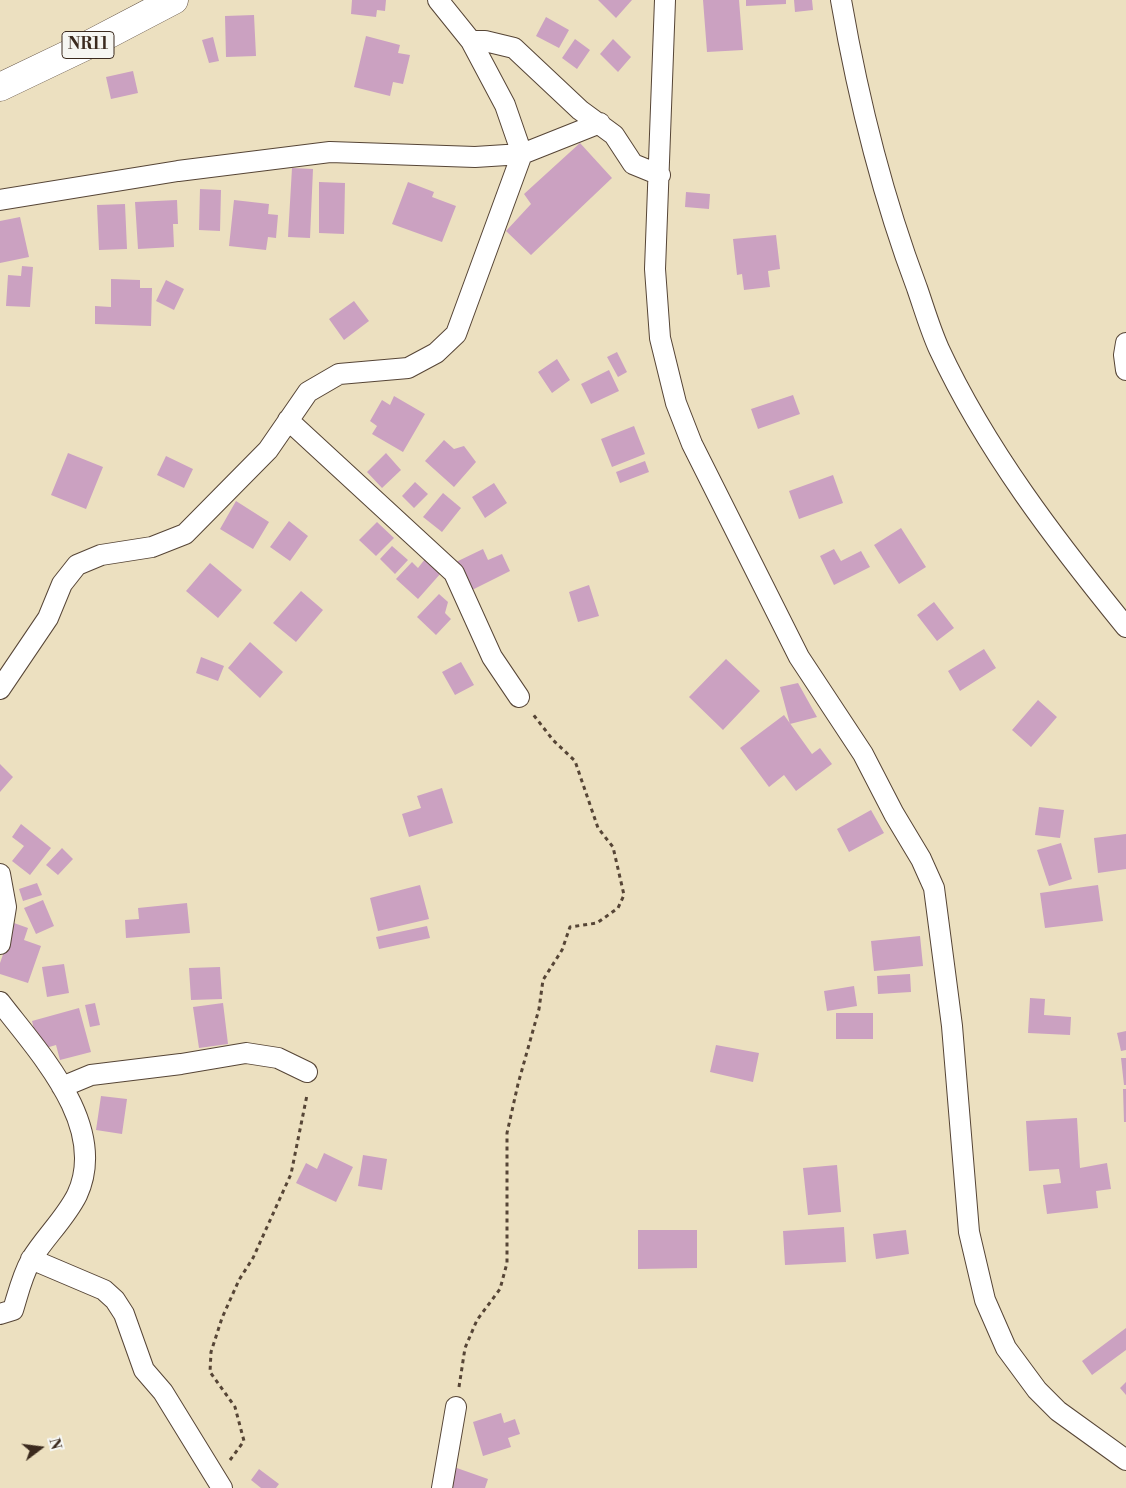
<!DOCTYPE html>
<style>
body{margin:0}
#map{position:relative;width:1126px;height:1488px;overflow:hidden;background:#ece0c0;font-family:"Libre Bodoni",serif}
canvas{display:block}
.north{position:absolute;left:15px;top:1423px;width:50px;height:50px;-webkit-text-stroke:4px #f6f6f2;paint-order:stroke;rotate:75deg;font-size:14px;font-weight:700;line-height:20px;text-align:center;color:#3b2a1e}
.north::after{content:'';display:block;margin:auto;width:18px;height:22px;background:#3b2a1e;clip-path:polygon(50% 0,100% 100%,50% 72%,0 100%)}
</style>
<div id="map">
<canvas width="1126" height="1488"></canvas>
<div class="north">N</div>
</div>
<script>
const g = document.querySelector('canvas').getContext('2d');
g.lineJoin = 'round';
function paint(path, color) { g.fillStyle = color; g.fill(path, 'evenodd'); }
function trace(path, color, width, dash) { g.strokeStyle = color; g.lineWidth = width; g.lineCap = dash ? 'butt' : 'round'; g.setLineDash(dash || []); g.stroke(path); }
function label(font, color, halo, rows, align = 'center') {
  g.font = font + ' "Libre Bodoni",serif'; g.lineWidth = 4; g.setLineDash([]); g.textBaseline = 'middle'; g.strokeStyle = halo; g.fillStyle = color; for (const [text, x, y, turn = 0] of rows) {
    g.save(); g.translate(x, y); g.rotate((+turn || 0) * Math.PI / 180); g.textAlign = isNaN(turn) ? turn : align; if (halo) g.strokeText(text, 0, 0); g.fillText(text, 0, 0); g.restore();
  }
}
const building = new Path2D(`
 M 352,0 L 386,0 L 385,11 L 377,10 L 376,17 L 351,14 Z
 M 598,0 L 632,0 L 616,18 Z
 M 703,0 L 739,0 L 743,50 L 707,52 Z
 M 746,0 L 786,0 L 786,4 L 746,6 Z
 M 794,0 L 812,0 L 813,10 L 795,12 Z
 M 254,15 L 256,56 L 226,57 L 225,16 Z
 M 546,17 L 569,30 L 559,48 L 536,36 Z
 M 366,36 L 400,45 L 398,53 L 410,55 L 403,84 L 393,82 L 390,96 L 354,87 Z
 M 213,37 L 219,61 L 209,63 L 202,40 Z
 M 575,39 L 590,50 L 577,69 L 562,58 Z
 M 613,39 L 631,57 L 618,72 L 600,54 Z
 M 133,71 L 138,93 L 111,99 L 106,77 Z
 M 580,143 L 612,178 L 531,255 L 506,231 L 531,204 L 524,194 Z
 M 292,168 L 313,169 L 310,238 L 288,237 Z
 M 319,182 L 345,183 L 344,234 L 319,233 Z
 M 408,182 L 434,192 L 432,197 L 456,206 L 442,242 L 392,224 Z
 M 200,189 L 221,190 L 220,231 L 199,230 Z
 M 686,192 L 710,194 L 709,209 L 685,207 Z
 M 177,200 L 178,224 L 173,224 L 174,247 L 138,249 L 135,202 Z
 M 234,200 L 269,204 L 268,214 L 278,215 L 276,238 L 268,237 L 266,250 L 229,246 Z
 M 125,204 L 127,249 L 99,250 L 97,205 Z
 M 20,217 L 29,257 L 0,263 L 0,221 Z
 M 776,235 L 780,269 L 768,271 L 770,287 L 744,290 L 742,274 L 737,275 L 733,239 Z
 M 22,266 L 33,267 L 30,307 L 6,306 L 8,275 L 21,276 Z
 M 111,279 L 140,280 L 140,288 L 152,288 L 151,326 L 95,324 L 95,306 L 111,307 Z
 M 166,280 L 184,289 L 174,310 L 156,301 Z
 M 354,301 L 369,321 L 344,340 L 329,319 Z
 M 617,352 L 627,372 L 618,377 L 607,357 Z
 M 557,359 L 570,380 L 552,393 L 538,372 Z
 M 609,370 L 619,391 L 591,404 L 581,384 Z
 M 793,395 L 800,414 L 758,429 L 751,409 Z
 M 394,396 L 425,414 L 403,452 L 372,434 L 377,426 L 370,421 L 382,400 L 390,405 Z
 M 634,426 L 645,454 L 612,467 L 601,439 Z
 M 444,440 L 454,449 L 464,446 L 476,462 L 454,487 L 425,461 Z
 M 68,453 L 103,467 L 86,509 L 51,495 Z
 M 386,453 L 401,470 L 382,488 L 367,472 Z
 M 166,456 L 193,469 L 184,488 L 157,475 Z
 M 645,461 L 649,472 L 620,483 L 616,472 Z
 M 833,475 L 843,503 L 799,519 L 789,491 Z
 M 415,482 L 428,494 L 414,508 L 402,496 Z
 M 494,483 L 507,503 L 485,518 L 472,497 Z
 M 443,493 L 461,508 L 442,532 L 423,517 Z
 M 236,501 L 269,522 L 253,549 L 220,529 Z
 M 289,521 L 308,536 L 290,561 L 270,547 Z
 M 377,522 L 394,538 L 376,556 L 359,540 Z
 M 901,528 L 926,567 L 899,584 L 874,545 Z
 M 392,546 L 408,560 L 395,574 L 380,559 Z
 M 483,549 L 488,560 L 502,554 L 510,571 L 470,591 L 456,562 Z
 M 834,549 L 841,561 L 861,551 L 870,567 L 834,585 L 820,556 Z
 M 425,559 L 441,573 L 418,599 L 396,579 L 412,562 L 418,568 Z
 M 210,563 L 242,590 L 218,618 L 186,591 Z
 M 589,585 L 599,616 L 578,622 L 569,592 Z
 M 301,591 L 323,610 L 296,642 L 273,623 Z
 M 439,594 L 448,602 L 445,613 L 451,619 L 436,635 L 417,617 Z
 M 934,602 L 954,628 L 937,641 L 917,615 Z
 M 250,642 L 283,672 L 260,698 L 228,668 Z
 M 984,649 L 996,668 L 960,691 L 948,671 Z
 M 201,657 L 224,666 L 218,681 L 196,673 Z
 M 726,659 L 760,691 L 723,730 L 689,697 Z
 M 461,662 L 474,685 L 455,695 L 442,672 Z
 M 798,683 L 817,717 L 790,724 L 780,687 Z
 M 1038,700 L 1057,717 L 1031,747 L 1012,730 Z
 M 784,715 L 812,754 L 820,748 L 832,764 L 796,791 L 784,775 L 769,787 L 740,748 Z
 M 0,764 L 13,777 L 0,792 Z
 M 442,788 L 453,823 L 409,837 L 402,814 L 421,808 L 417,796 Z
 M 1039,807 L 1064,810 L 1060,838 L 1035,835 Z
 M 871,810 L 884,833 L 849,852 L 837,829 Z
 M 21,824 L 51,848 L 30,875 L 12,861 L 24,846 L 12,837 Z
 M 1126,834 L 1126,869 L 1098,873 L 1094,838 Z
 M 1061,843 L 1072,879 L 1049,886 L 1037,850 Z
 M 62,848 L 73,859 L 58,875 L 46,865 Z
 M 37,883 L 42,895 L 23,901 L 19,889 Z
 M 420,885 L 429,919 L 378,931 L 370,898 Z
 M 1098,885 L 1103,921 L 1045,928 L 1040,893 Z
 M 43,900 L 54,926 L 36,934 L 24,908 Z
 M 187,903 L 190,933 L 126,938 L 125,920 L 139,919 L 138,908 Z
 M 14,923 L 28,928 L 24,940 L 41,946 L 28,983 L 0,974 L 0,963 Z
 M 427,926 L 430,938 L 379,949 L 376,937 Z
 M 920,936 L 923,966 L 874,971 L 871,941 Z
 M 64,964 L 69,993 L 47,997 L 42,967 Z
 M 220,967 L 222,999 L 191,1000 L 189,968 Z
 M 910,974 L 911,992 L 878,994 L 877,976 Z
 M 854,986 L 857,1006 L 827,1011 L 824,991 Z
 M 1030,998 L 1045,999 L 1044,1015 L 1071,1017 L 1070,1035 L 1028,1033 Z
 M 95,1003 L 100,1025 L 90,1027 L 85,1005 Z
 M 223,1003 L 228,1044 L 199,1048 L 193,1007 Z
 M 79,1008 L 91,1052 L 60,1060 L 56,1045 L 39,1050 L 32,1021 Z
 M 836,1013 L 873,1013 L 873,1039 L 836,1039 Z
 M 1126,1031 L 1126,1050 L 1121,1051 L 1117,1033 Z
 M 716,1045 L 759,1053 L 753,1082 L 710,1072 Z
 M 1121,1058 L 1126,1058 L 1126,1085 L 1124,1085 Z
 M 1123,1089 L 1126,1089 L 1126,1122 L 1124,1122 Z
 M 101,1096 L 127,1099 L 122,1134 L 96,1130 Z
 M 1077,1118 L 1080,1168 L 1107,1163 L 1111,1189 L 1096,1191 L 1098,1208 L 1047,1214 L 1043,1185 L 1061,1183 L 1059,1169 L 1029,1171 L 1026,1121 Z
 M 324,1153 L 353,1167 L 336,1202 L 296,1183 L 306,1163 L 317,1169 Z
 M 363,1155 L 387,1159 L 382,1190 L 358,1186 Z
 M 837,1165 L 841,1212 L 808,1215 L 803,1168 Z
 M 844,1227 L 846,1262 L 785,1265 L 783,1231 Z
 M 638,1230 L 697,1230 L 697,1268 L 638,1269 Z
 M 906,1230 L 909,1254 L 876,1259 L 873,1234 Z
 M 1126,1328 L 1126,1350 L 1092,1375 L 1082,1361 Z
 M 1126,1382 L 1126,1395 L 1120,1388 Z
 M 501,1413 L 504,1423 L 515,1419 L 520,1434 L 508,1438 L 511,1447 L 483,1456 L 473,1422 Z
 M 454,1467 L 488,1479 L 485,1488 L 447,1488 Z
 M 259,1469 L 279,1484 L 276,1488 L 261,1488 L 251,1480 Z`);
const path = new Path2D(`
 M 459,1387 L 465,1348 L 477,1320 L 500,1289 L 507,1263 L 507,1133 L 518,1084 L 539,1009 L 543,980 L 562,950 L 570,927 L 597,923 L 618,908 L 624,895 L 613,847 L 598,828 L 575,761 L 553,740 L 532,713
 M 230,1460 L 244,1441 L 235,1407 L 210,1372 L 211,1352 L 222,1318 L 239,1280 L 253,1258 L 291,1174 L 307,1095`);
const street = new Path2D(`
 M 665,0 L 655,269 L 660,338 L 676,403 L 692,444 L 799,657 L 863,754 L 894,814 L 921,859 L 934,888 L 952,1026 L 969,1232 L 985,1300 L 1006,1348 L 1037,1390 L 1058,1411 L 1126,1460
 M 841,0 C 858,98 882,195 917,288 C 924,308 930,329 939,349 C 986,450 1056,541 1126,627
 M 471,41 L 485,41 L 514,48 L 580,110 L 614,135 L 633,164 L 660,175
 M 0,200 L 178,171 L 330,152 L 475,157 L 522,154 L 600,123
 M 1126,343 L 1124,355 L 1126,370
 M 288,420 L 454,573 L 492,657 L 519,697
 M 0,689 L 48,618 L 62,584 L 77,565 L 101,555 L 152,547 L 185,534 L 268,450 L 308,392 L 339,374 L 408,368 L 436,353 L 456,334 L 522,154 L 505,105 L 471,41 L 438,0
 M 0,874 L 6,907 L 0,944
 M 0,1002 C 39,1053 109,1126 77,1195 C 65,1219 44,1238 31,1260 C 22,1276 18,1294 13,1310 L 0,1314
 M 62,1087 L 91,1075 L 181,1064 L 246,1053 L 278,1058 L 307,1072
 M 31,1259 L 104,1290 L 115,1300 L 124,1314 L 144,1370 L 163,1392 L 222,1488
 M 442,1488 L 456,1407`);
const highway = new Path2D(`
 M 0,87 L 90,44 L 174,0`);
const shields = [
 [88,45,52]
];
const shieldNames = [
 ["NR11",88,45]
];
paint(building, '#cba1c1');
trace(street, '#564536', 22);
trace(highway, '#564536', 29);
trace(path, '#564536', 3, [4, 4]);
trace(street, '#fff', 20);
trace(highway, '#fff', 28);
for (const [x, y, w] of shields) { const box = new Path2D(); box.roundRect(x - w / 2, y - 13.5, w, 27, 4); g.fillStyle = '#f6f6f2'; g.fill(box); trace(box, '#3b2a1e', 1); }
label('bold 16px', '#3b2a1e', null, shieldNames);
</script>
